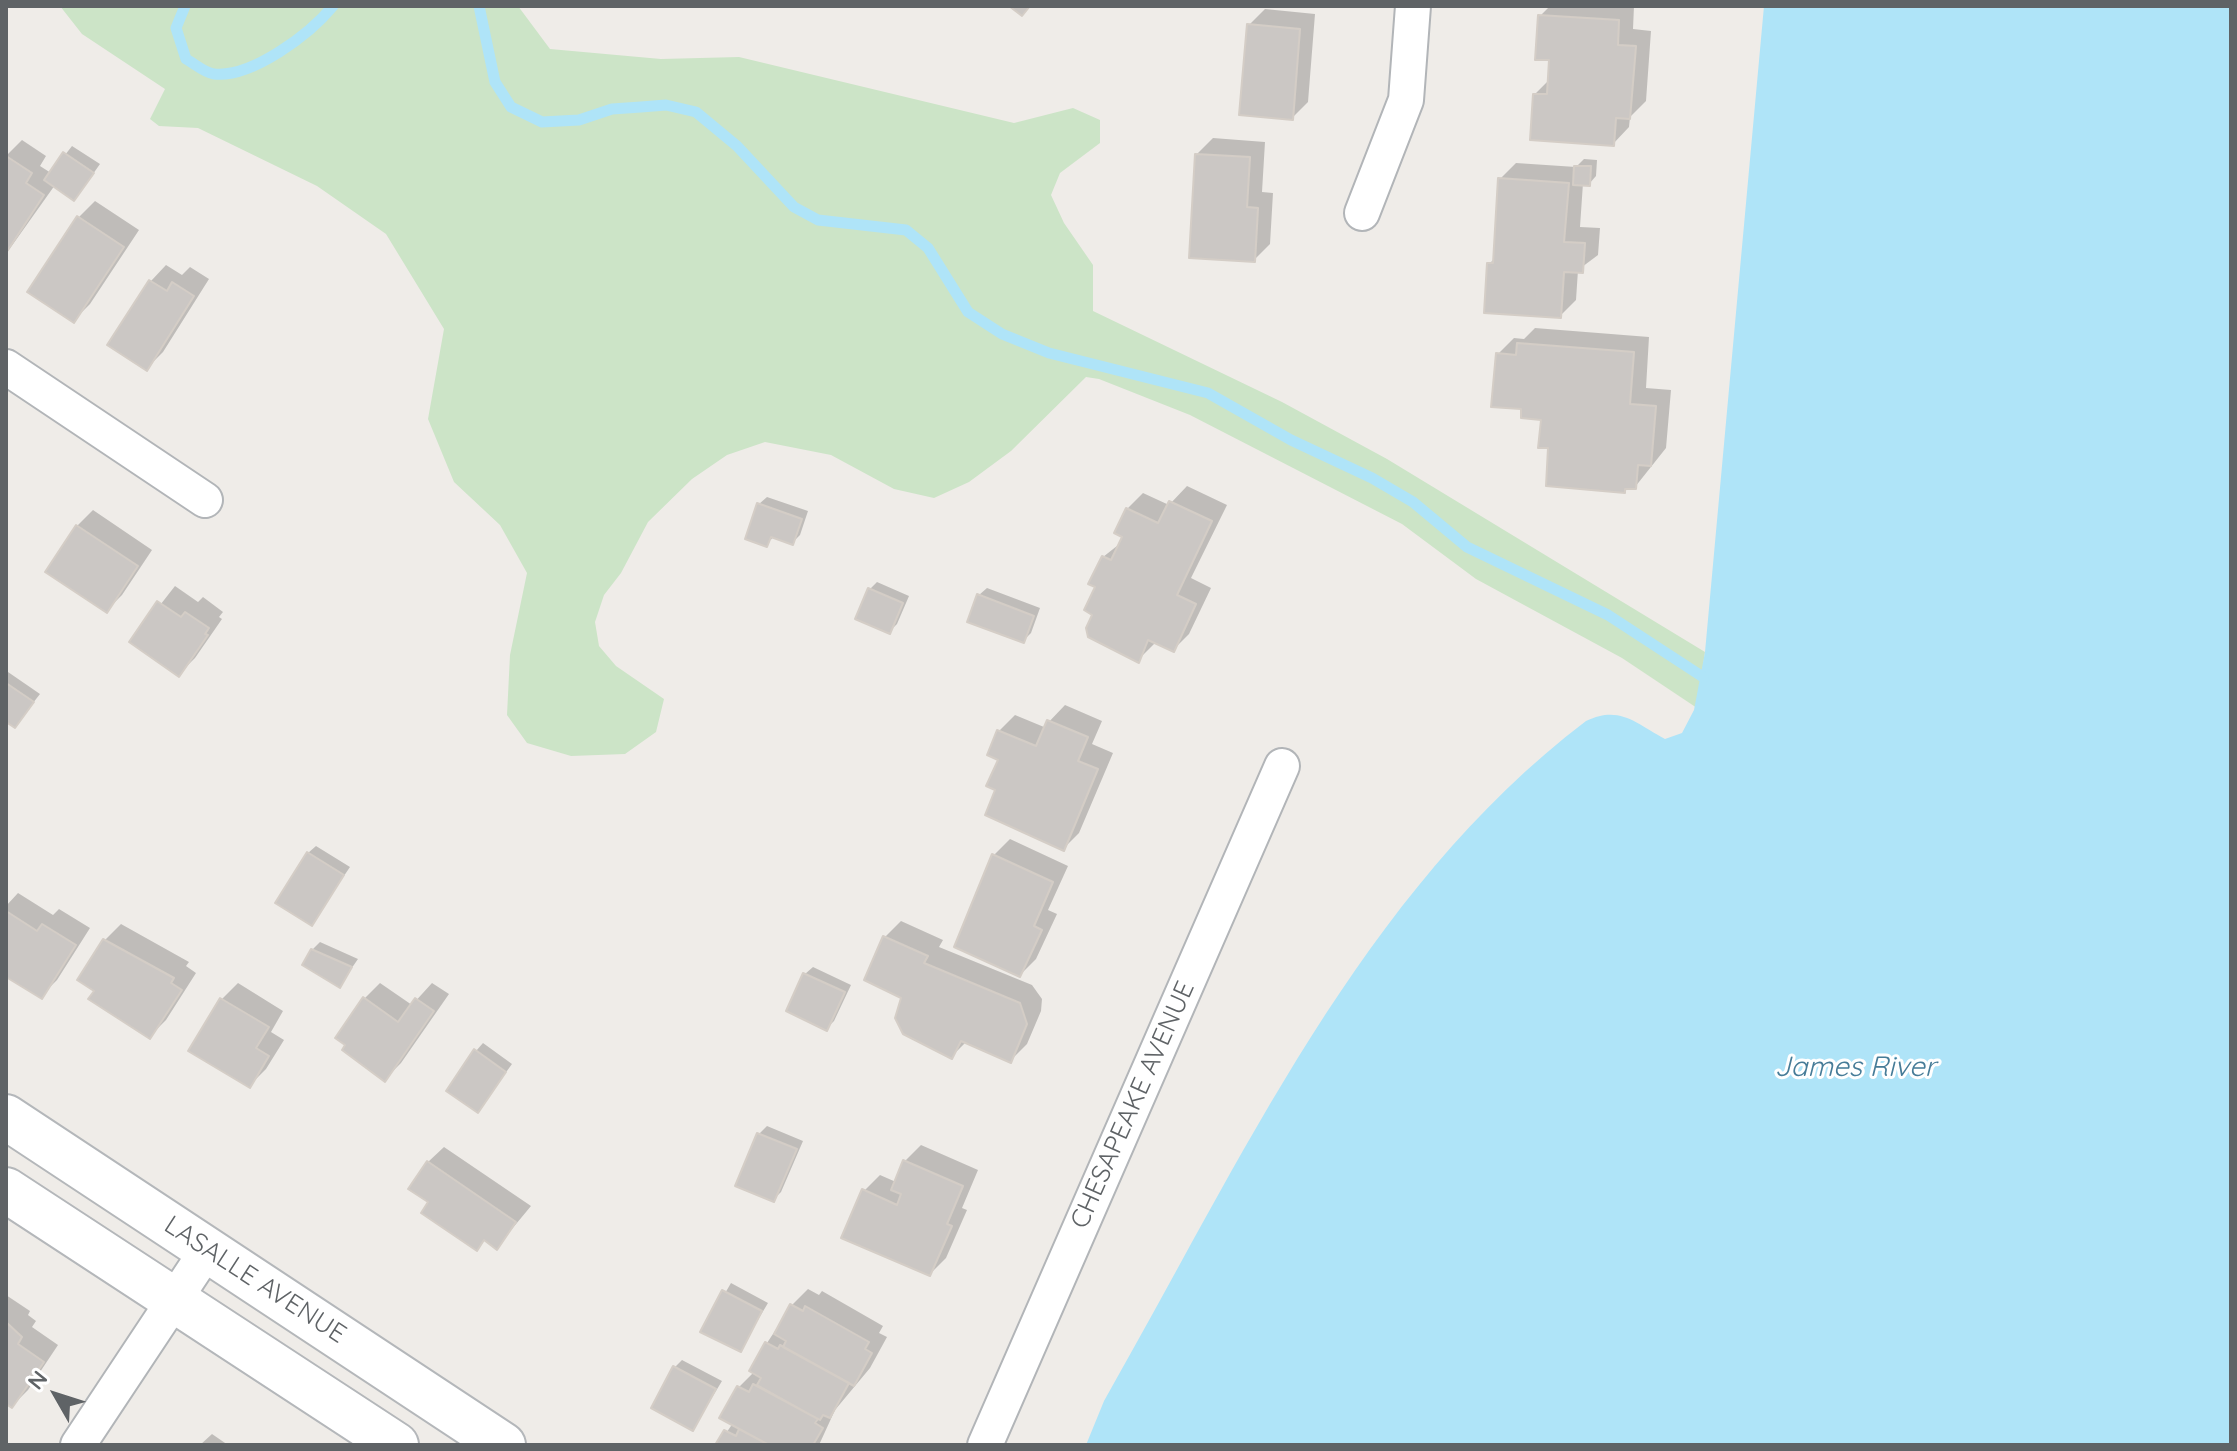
<!DOCTYPE html>
<style>
body{margin:0}
#map{position:relative;width:2237px;height:1451px;overflow:hidden;background:#efece8;font-family:Quicksand,sans-serif}
canvas{display:block}
.frame{position:absolute;inset:0;border:8px solid #5f6366;pointer-events:none}
.north{position:absolute;left:16px;top:1355px;width:80px;height:80px;-webkit-text-stroke:6px #fff;paint-order:stroke;rotate:309deg;font-size:22px;font-weight:700;line-height:32px;text-align:center;color:#5f6366}
.north::after{content:'';display:block;margin:auto;width:28px;height:36px;background:#5f6366;clip-path:polygon(50% 0,100% 100%,50% 72%,0 100%)}
</style>
<div id="map">
<canvas width="2237" height="1451"></canvas>
<div class="frame"></div>
<div class="north">N</div>
</div>
<script>
const g = document.querySelector('canvas').getContext('2d');
g.lineJoin = 'round';
function paint(path, color) { g.fillStyle = color; g.fill(path, 'evenodd'); }
function trace(path, color, width, dash) { g.strokeStyle = color; g.lineWidth = width; g.lineCap = dash ? 'butt' : 'round'; g.setLineDash(dash || []); g.stroke(path); }
function label(font, color, halo, rows, align = 'center') {
  g.font = font + ' Quicksand,sans-serif'; g.lineWidth = 6; g.setLineDash([]); g.textBaseline = 'middle'; g.strokeStyle = halo; g.fillStyle = color; for (const [text, x, y, turn = 0] of rows) {
    g.save(); g.translate(x, y); g.rotate((+turn || 0) * Math.PI / 180); g.textAlign = isNaN(turn) ? turn : align; if (halo) g.strokeText(text, 0, 0); g.fillText(text, 0, 0); g.restore();
  }
}
const green = new Path2D(`
 M 60,6 L 518,6 L 550,49 L 661,59 L 739,57 L 1014,123 L 1073,108 L 1100,120 L 1100,143 L 1060,173 L 1051,195 L 1064,223 L 1093,265 L 1093,311 L 1282,402 L 1387,459 L 1705,652 L 1697,708 L 1622,658 L 1476,579 L 1402,524 L 1190,415 L 1099,379 L 1086,377 L 1011,451 L 969,482 L 934,498 L 894,489 L 831,455 L 765,442 L 727,455 L 692,479 L 648,522 L 621,573 L 604,595 L 595,622 L 599,646 L 616,666 L 664,699 L 656,732 L 625,754 L 571,756 L 527,743 L 507,715 L 510,655 L 527,573 L 500,525 L 454,482 L 428,419 L 444,329 L 386,234 L 317,186 L 198,128 L 159,126 L 150,119 L 165,89 L 82,34 Z`);
const water = new Path2D(`
 M 1764,6 L 2231,6 L 2231,1445 L 1086,1445 L 1104,1401 C 1241,1162 1361,892 1586,721 C 1620,705 1635,723 1665,739 L 1682,733 L 1694,710 L 1705,652 Z`);
const shadow = new Path2D(`
 M 1550,6 L 1634,6 L 1633,29 L 1651,31 L 1646,101 L 1630,117 L 1629,127 L 1613,144 L 1535,94 L 1550,79 L 1551,58 L 1540,16 Z
 M 1265,9 L 1315,14 L 1308,102 L 1292,118 L 1249,25 Z
 M 1213,138 L 1265,142 L 1262,192 L 1273,193 L 1270,244 L 1254,260 L 1197,154 Z
 M 22,140 L 46,156 L 40,166 L 51,173 L 72,146 L 100,164 L 81,191 L 55,185 L 6,254 L 6,156 Z
 M 1584,159 L 1597,160 L 1596,176 L 1589,184 L 1583,183 L 1580,227 L 1600,228 L 1598,255 L 1578,270 L 1576,300 L 1560,316 L 1489,264 L 1495,258 L 1500,179 L 1516,163 L 1576,167 Z
 M 95,201 L 139,230 L 90,304 L 74,320 L 30,292 L 79,217 Z
 M 166,265 L 182,275 L 190,267 L 209,279 L 163,352 L 147,368 L 110,345 L 151,281 Z
 M 1535,328 L 1649,337 L 1646,388 L 1671,390 L 1666,448 L 1635,487 L 1624,491 L 1551,447 L 1543,418 L 1523,408 L 1498,354 L 1514,338 L 1524,339 Z
 M 1187,486 L 1227,505 L 1191,578 L 1211,588 L 1189,634 L 1173,650 L 1156,642 L 1138,660 L 1095,614 L 1103,557 L 1122,542 L 1127,509 L 1143,493 L 1169,505 Z
 M 767,497 L 808,511 L 800,535 L 792,543 L 775,536 L 766,544 L 759,504 Z
 M 93,510 L 152,550 L 122,595 L 106,611 L 77,526 Z
 M 877,582 L 909,596 L 897,624 L 889,632 L 870,589 Z
 M 175,586 L 198,602 L 203,597 L 223,612 L 219,617 L 222,619 L 195,658 L 179,674 L 132,641 Z
 M 987,588 L 1040,608 L 1031,633 L 1023,641 L 979,595 Z
 M 8,672 L 40,694 L 15,726 L 6,720 Z
 M 1065,705 L 1102,721 L 1092,744 L 1113,753 L 1079,833 L 1063,849 L 997,789 L 999,731 L 1015,715 L 1044,727 Z
 M 1010,839 L 1068,866 L 1048,910 L 1057,914 L 1036,959 L 1020,975 L 994,855 Z
 M 316,846 L 350,867 L 312,923 L 308,853 Z
 M 18,893 L 53,915 L 59,909 L 90,928 L 57,980 L 41,996 L 6,974 L 6,906 Z
 M 901,921 L 943,940 L 939,947 L 1032,985 L 1042,999 L 1041,1011 L 1027,1044 L 1011,1060 L 967,1041 L 952,1056 L 903,997 L 885,937 Z
 M 121,924 L 189,962 L 186,966 L 196,973 L 166,1020 L 150,1036 L 80,979 L 105,940 Z
 M 320,942 L 358,959 L 340,985 L 312,950 Z
 M 813,967 L 851,985 L 834,1021 L 827,1028 L 805,974 Z
 M 238,983 L 283,1011 L 271,1032 L 284,1040 L 266,1069 L 250,1085 L 222,999 Z
 M 380,983 L 412,1005 L 432,983 L 449,994 L 401,1063 L 385,1079 L 364,999 Z
 M 483,1043 L 512,1064 L 478,1111 L 476,1051 Z
 M 767,1126 L 803,1141 L 781,1192 L 773,1200 L 738,1185 L 759,1134 Z
 M 921,1145 L 978,1170 L 962,1208 L 967,1210 L 946,1258 L 930,1274 L 864,1191 L 880,1175 L 896,1182 L 905,1161 Z
 M 444,1147 L 531,1206 L 497,1247 L 486,1239 L 477,1249 L 431,1202 L 428,1162 Z
 M 731,1283 L 768,1303 L 740,1350 L 703,1331 Z
 M 808,1289 L 819,1295 L 822,1291 L 883,1326 L 879,1333 L 887,1337 L 870,1368 L 835,1410 L 819,1445 L 718,1445 L 733,1423 L 739,1387 L 754,1372 L 767,1343 L 792,1305 Z
 M 6,1295 L 30,1311 L 28,1315 L 36,1321 L 32,1327 L 58,1345 L 28,1390 L 12,1406 L 6,1402 Z
 M 682,1360 L 722,1381 L 693,1429 L 675,1367 Z
 M 212,1434 L 228,1445 L 200,1445 Z`);
const stream = new Path2D(`
 M 185,6 L 176,28 L 186,59 C 195,64 205,73 214,74 C 252,78 310,34 333,6
 M 479,6 L 495,82 L 511,107 L 542,122 L 579,120 L 612,109 L 641,107 L 666,105 L 696,112 L 737,146 L 794,207 L 818,220 L 906,230 L 928,248 L 968,312 L 1002,334 L 1049,353 L 1208,393 L 1291,440 L 1372,478 L 1413,502 L 1467,547 L 1608,615 L 1703,677`);
const building = new Path2D(`
 M 1009,6 L 1030,6 L 1022,16 Z
 M 1538,15 L 1619,20 L 1618,45 L 1636,46 L 1630,119 L 1616,118 L 1614,146 L 1530,140 L 1533,94 L 1547,94 L 1549,60 L 1535,60 Z
 M 1247,24 L 1300,29 L 1293,120 L 1239,115 Z
 M 63,152 L 94,173 L 74,201 L 44,180 Z
 M 1195,154 L 1250,157 L 1247,207 L 1258,208 L 1255,262 L 1189,258 Z
 M 6,156 L 32,173 L 26,183 L 44,195 L 6,253 Z
 M 1574,166 L 1591,166 L 1590,186 L 1573,185 Z
 M 1498,178 L 1569,183 L 1564,242 L 1585,243 L 1583,273 L 1564,272 L 1561,318 L 1484,313 L 1487,263 L 1493,263 Z
 M 77,216 L 124,247 L 74,323 L 27,292 Z
 M 149,280 L 167,291 L 172,282 L 194,296 L 147,371 L 107,345 Z
 M 1517,343 L 1634,352 L 1630,404 L 1656,406 L 1651,466 L 1638,465 L 1636,489 L 1625,489 L 1625,493 L 1546,486 L 1548,448 L 1538,448 L 1541,420 L 1521,418 L 1521,409 L 1491,407 L 1496,353 L 1516,355 Z
 M 1169,501 L 1212,521 L 1177,595 L 1196,604 L 1174,652 L 1148,640 L 1139,663 L 1088,637 L 1086,628 L 1092,615 L 1084,610 L 1095,587 L 1088,584 L 1102,556 L 1111,560 L 1122,537 L 1114,533 L 1126,508 L 1158,523 Z
 M 757,503 L 802,519 L 793,545 L 771,537 L 767,547 L 745,539 Z
 M 76,525 L 138,566 L 107,613 L 45,572 Z
 M 868,588 L 903,603 L 890,634 L 855,619 Z
 M 977,594 L 1034,616 L 1024,643 L 967,622 Z
 M 157,601 L 181,617 L 185,612 L 209,628 L 205,634 L 208,635 L 179,677 L 129,642 Z
 M 6,683 L 34,702 L 15,728 L 6,722 Z
 M 1047,720 L 1088,737 L 1078,761 L 1098,769 L 1064,851 L 985,815 L 995,790 L 986,786 L 998,760 L 987,755 L 997,730 L 1036,746 Z
 M 307,852 L 344,875 L 312,926 L 275,903 Z
 M 992,854 L 1053,882 L 1034,926 L 1042,930 L 1020,977 L 954,947 Z
 M 6,911 L 37,931 L 42,924 L 76,945 L 42,999 L 6,977 Z
 M 883,936 L 928,956 L 924,963 L 1020,1003 L 1027,1024 L 1011,1063 L 961,1041 L 952,1059 L 903,1034 L 895,1018 L 901,998 L 864,980 Z
 M 103,939 L 174,978 L 171,983 L 182,990 L 150,1039 L 88,999 L 94,991 L 77,980 Z
 M 311,949 L 352,967 L 340,988 L 302,965 Z
 M 803,973 L 845,992 L 827,1031 L 786,1011 Z
 M 363,997 L 398,1022 L 415,998 L 434,1011 L 385,1082 L 342,1050 L 345,1045 L 335,1038 Z
 M 220,998 L 269,1027 L 256,1048 L 269,1056 L 250,1088 L 188,1051 Z
 M 474,1049 L 506,1072 L 478,1113 L 446,1091 Z
 M 757,1133 L 797,1149 L 774,1202 L 735,1186 Z
 M 903,1160 L 963,1186 L 947,1224 L 952,1226 L 930,1276 L 841,1238 L 862,1189 L 897,1205 L 901,1194 L 891,1190 Z
 M 427,1161 L 516,1222 L 497,1250 L 484,1240 L 477,1251 L 421,1213 L 428,1202 L 408,1189 Z
 M 722,1290 L 762,1311 L 741,1352 L 700,1332 Z
 M 790,1304 L 803,1311 L 805,1306 L 869,1342 L 865,1349 L 872,1353 L 854,1386 L 783,1347 L 786,1341 L 774,1334 Z
 M 6,1322 L 22,1337 L 18,1344 L 44,1362 L 12,1408 L 6,1404 Z
 M 765,1342 L 778,1349 L 780,1345 L 849,1383 L 830,1418 L 823,1415 L 820,1420 L 757,1385 L 761,1378 L 749,1371 Z
 M 673,1366 L 716,1389 L 693,1431 L 651,1408 Z
 M 753,1384 L 818,1419 L 815,1423 L 823,1428 L 813,1445 L 769,1445 L 719,1418 L 737,1386 L 749,1392 Z
 M 739,1429 L 769,1445 L 715,1445 L 724,1430 L 736,1436 Z`);
const minor = new Path2D(`
 M 1362,213 L 1406,100 L 1413,6
 M 6,367 L 205,500
 M 78,1445 L 208,1249
 M 985,1445 L 1282,766`);
const secondary = new Path2D(`
 M 6,1117 L 503,1445
 M 6,1190 L 396,1445`);
const streetNames = [
 ["CHESAPEAKE AVENUE",1133,1105,-66],
 ["LASALLE AVENUE",255,1280,33]
];
const waterNames = [
 ["James River",1855,1068]
];
paint(green, '#cce4c7');
paint(water, '#afe4f8');
paint(shadow, '#0003');
trace(stream, '#afe4f8', 11);
paint(building, '#cbc7c4');
trace(building, '#d4cdc6', 2);
trace(minor, '#b2b5b8', 38);
trace(secondary, '#b4b7ba', 48);
trace(minor, '#fff', 34);
trace(secondary, '#fff', 44);
label('26px', '#5f6366', '#fff', streetNames);
label('italic 28px', '#467c98', '#fff', waterNames);
</script>
